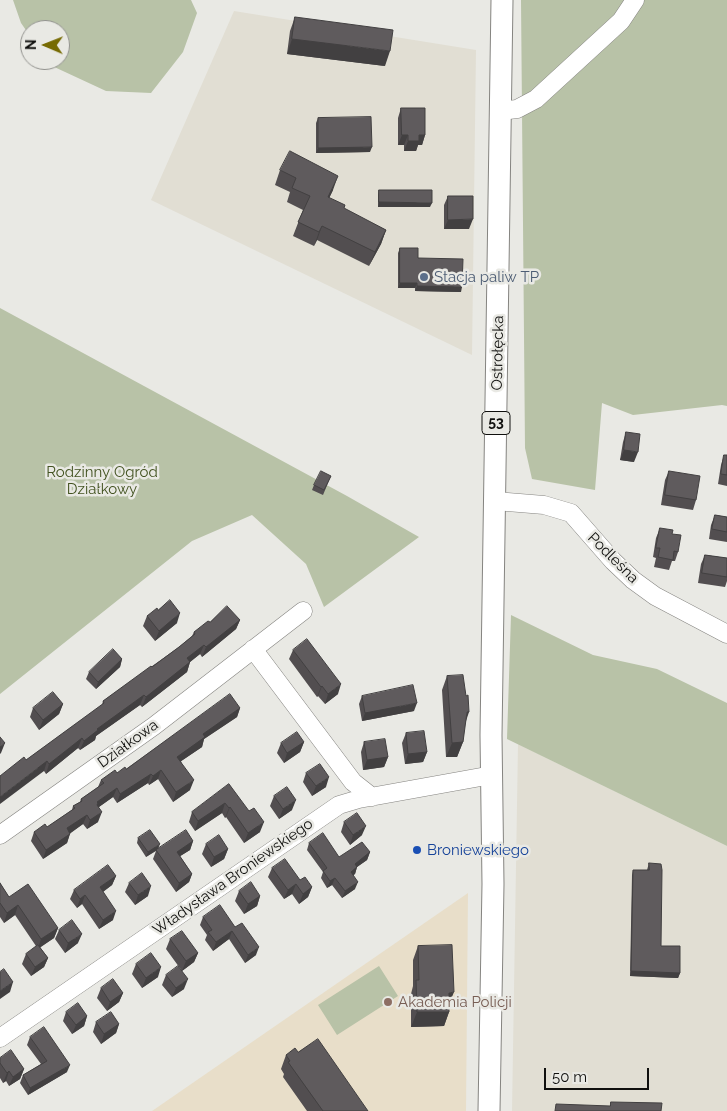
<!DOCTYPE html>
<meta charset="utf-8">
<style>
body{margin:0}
#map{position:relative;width:727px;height:1111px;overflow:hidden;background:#e9e9e4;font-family:Raleway,sans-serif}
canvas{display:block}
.north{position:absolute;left:20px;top:20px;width:50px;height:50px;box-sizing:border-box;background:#e9e9e4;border:1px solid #92928e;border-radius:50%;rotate:271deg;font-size:14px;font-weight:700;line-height:20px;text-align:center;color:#10100e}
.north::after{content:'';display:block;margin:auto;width:18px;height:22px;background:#776b03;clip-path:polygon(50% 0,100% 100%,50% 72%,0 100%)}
.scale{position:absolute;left:544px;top:1068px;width:105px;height:22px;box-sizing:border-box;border:2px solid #10100e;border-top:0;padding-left:6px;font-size:15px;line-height:18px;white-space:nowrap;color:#10100e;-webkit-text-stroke:4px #e9e9e4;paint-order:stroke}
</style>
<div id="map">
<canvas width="727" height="1111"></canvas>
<div class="north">N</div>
<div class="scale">50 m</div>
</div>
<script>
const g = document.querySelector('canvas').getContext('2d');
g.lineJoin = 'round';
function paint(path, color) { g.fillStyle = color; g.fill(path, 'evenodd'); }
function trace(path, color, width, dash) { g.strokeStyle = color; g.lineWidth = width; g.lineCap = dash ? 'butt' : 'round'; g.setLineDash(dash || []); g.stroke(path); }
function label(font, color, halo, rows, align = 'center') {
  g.font = font + ' Raleway,sans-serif'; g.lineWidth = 5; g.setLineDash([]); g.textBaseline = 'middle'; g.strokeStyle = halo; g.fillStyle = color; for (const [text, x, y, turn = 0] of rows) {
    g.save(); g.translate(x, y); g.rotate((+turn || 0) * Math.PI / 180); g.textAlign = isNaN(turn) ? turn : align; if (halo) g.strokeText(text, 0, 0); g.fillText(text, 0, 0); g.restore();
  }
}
const built = new Path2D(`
 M 234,11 L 476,50 L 472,355 L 151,200 Z
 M 518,744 L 727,846 L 727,1111 L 512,1111 Z`);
const education = new Path2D(`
 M 468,893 L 466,1111 L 152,1111 Z`);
const green = new Path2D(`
 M 13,0 L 191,0 L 197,13 L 183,52 L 151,93 L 106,91 L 50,65 L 47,60 L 60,60 L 60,30 L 30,30 L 30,36 L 21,23 Z
 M 521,0 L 727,0 L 727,406 L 722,405 L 633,415 L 602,403 L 595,490 L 532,479 L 525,448 Z
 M 0,308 L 347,496 L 419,537 L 324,607 L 306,564 L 252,515 L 192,541 L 0,694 Z
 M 511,615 L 593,655 L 657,669 L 727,703 L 727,846 L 507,739 Z
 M 379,966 L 398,996 L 337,1035 L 318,1005 Z`);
const minor = new Path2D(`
 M 500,111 L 517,109 L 536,99 L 621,21 L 635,0
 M 495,501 L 544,505 L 571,513 L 613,561 L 633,580 L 655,596 L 727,634
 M 253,649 L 353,782 L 372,797
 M 0,835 L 154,726 L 303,611
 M 0,1038 L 339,805 L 359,799 L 492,775`);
const major = new Path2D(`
 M 489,1111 L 493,884 L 491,735 L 502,0`);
const wall = new Path2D(`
 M 295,17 L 385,66 L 287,54 L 290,31 Z
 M 401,108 L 425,135 L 422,145 L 418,145 L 416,151 L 404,151 L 404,145 L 398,145 L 398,118 Z
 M 318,118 L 370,152 L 316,153 L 316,123 Z
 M 280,170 L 333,190 L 329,198 L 344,209 L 386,230 L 381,244 L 369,266 L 317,240 L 314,246 L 293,236 L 303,210 L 287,202 L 290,192 L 275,185 Z
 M 379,190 L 430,207 L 378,207 L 378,195 Z
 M 448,196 L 469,229 L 444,229 L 444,205 Z
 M 400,248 L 418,258 L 461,292 L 415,291 L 415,288 L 398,288 L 398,253 Z
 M 626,432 L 634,462 L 620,460 L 623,442 Z
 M 724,455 L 727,455 L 727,486 L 718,484 L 721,465 Z
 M 669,471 L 696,500 L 693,510 L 661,505 L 665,480 Z
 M 331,476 L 323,495 L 312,490 L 314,485 Z
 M 715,515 L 727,517 L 727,542 L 709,539 L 711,525 Z
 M 660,528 L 672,534 L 678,552 L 675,561 L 672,561 L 669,570 L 654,567 L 656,558 L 653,557 L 656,538 Z
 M 705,555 L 727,558 L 727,581 L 725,587 L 698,583 L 701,564 Z
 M 158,610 L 177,623 L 155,641 L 143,626 L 147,616 Z
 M 240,620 L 236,629 L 202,657 L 200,654 L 190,662 L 187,672 L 142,707 L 140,705 L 96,736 L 95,740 L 80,750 L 78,748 L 46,774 L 44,771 L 26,760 L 102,705 L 103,701 L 179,647 L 192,636 L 194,632 L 210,622 Z
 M 293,650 L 338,694 L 325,704 L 318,696 L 317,697 L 289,659 Z
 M 122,659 L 120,667 L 96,689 L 86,679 L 89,672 Z
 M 447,676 L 465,723 L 463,742 L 457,757 L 446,757 L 442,690 Z
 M 362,696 L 414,711 L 362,721 L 359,704 Z
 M 63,704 L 59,714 L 39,730 L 30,717 L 33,708 Z
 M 240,708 L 237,717 L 204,739 L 202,747 L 181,761 L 190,790 L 173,802 L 158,779 L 149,785 L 148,783 L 117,803 L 113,797 L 99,807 L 98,822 L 87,829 L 83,824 L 70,833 L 67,843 L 43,859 L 31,841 L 34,832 L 47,827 L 72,810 L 73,806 L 80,802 L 81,799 L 98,787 L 101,780 L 126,769 Z
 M 406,733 L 427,752 L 423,762 L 405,764 L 402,743 Z
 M 304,742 L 300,752 L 284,763 L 277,753 L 281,743 Z
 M 364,742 L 388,757 L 384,767 L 363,770 L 361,752 Z
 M 306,773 L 326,787 L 312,796 L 303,782 Z
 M 229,784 L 260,832 L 244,843 L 226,817 L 225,818 L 222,813 L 195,831 L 189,822 L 192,812 Z
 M 274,796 L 292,810 L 279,819 L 270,806 Z
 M 344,822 L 362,835 L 350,845 L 341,832 Z
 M 138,838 L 158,848 L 193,841 L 190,850 L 180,856 L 192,874 L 189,882 L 176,892 L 153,859 L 156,851 L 146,857 L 137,843 Z
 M 309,843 L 339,857 L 370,852 L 367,860 L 357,867 L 355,874 L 353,875 L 355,889 L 342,898 L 332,885 L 327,888 L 321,878 L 323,872 L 307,850 Z
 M 206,844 L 228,849 L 224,859 L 211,867 L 202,854 Z
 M 649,863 L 661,946 L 680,973 L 678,978 L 630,976 L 632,875 L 633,870 L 647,870 Z
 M 272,868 L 300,880 L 312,887 L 308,897 L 299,904 L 292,894 L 284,899 L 268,877 Z
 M 116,876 L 112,885 L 103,892 L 113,920 L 99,929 L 82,904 L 77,908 L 70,899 L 74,890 Z
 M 0,883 L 9,897 L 58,928 L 54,938 L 40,947 L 48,958 L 44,967 L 31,976 L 22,964 L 26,954 L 36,946 L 15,915 L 4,923 L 0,917 Z
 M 129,883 L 148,896 L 135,905 L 125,892 Z
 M 239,891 L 260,896 L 257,906 L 244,914 L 235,901 Z
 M 203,917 L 235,927 L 256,955 L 245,963 L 229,939 L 213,951 L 205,940 L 207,935 L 200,925 Z
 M 59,930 L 78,943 L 65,953 L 55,939 Z
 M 170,939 L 198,953 L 194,962 L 182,971 L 166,949 Z
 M 418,946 L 449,1005 L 449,1012 L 444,1026 L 411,1027 L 411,994 L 413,986 L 413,960 Z
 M 136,964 L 158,977 L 142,988 L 132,974 Z
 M 166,975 L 184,989 L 172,997 L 162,985 Z
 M 101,988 L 123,993 L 119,1002 L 107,1011 L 97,998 Z
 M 66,1012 L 87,1016 L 84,1026 L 72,1034 L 63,1021 Z
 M 96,1022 L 119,1024 L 116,1033 L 101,1044 L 93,1032 Z
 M 30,1037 L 67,1072 L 28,1095 L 20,1083 L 23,1075 L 41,1064 L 27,1045 Z
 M 298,1052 L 368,1111 L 307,1111 L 283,1077 L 284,1074 L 281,1069 L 286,1055 Z
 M 0,1058 L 24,1069 L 20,1079 L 9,1086 L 6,1081 L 3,1083 L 0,1078 Z`);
const shadedWall = new Path2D(`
 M 292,39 L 390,51 L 385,66 L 287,54 Z
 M 402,135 L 408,135 L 404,145 L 398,145 Z
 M 419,135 L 425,135 L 422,145 L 418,145 L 416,151 L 404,151 L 408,141 Z
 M 372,147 L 370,152 L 316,153 L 318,148 Z
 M 338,176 L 333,190 L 323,211 L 328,197 Z
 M 379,202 L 432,203 L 430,207 L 378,207 Z
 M 473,219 L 469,229 L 444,229 L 448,220 Z
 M 322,226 L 317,240 L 314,246 L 319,232 Z
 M 386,230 L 381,244 L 369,266 L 375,252 Z
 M 400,283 L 417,283 L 415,288 L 398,288 Z
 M 417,286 L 462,287 L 461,292 L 415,291 Z
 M 624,450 L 638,452 L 634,462 L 620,460 Z
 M 180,613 L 177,623 L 155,641 L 159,631 Z
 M 240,620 L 236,629 L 202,657 L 206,647 Z
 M 204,645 L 200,654 L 190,662 L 187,672 L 142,707 L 146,697 L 187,658 Z
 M 122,659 L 120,667 L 96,689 L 98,682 Z
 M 341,684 L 338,694 L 325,704 L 328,694 Z
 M 322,686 L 318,696 L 317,697 L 321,687 Z
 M 144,695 L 140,705 L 96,736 L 95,740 L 80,750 L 84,741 L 97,729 Z
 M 417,703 L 414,711 L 362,721 L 365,713 Z
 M 63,704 L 59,714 L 39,730 L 43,720 Z
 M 240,708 L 237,717 L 204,739 L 202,747 L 174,766 L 177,757 L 203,734 Z
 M 467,712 L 469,712 L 464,727 Z
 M 82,738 L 78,748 L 46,774 L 49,764 Z
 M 304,742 L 300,752 L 284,763 L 287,753 Z
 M 463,742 L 457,757 L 446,757 L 452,743 Z
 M 5,743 L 1,753 L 0,754 L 0,747 Z
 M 427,752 L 423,762 L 405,764 L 408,754 Z
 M 388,757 L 384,767 L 363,770 L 367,760 Z
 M 47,761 L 44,771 L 0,804 L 0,797 Z
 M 161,770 L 158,779 L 149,785 L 153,776 Z
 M 151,774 L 148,783 L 117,803 L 120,794 Z
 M 329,777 L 326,787 L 312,796 L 316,786 Z
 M 194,780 L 190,790 L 173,802 L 176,792 Z
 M 117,788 L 113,797 L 96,809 L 97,802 Z
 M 296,800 L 292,810 L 279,819 L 283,809 Z
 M 225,803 L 222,813 L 195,831 L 198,821 Z
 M 230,807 L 226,817 L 225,818 L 229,808 Z
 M 102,812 L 98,822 L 87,829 L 90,820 Z
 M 87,815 L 83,824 L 64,838 L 67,828 Z
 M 264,822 L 260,832 L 244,843 L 248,833 Z
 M 366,826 L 362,835 L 350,845 L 353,835 Z
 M 70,834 L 67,843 L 43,859 L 46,850 Z
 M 193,841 L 190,850 L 174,860 L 177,852 Z
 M 160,844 L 158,849 L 146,857 L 148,852 Z
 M 228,849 L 224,859 L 211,867 L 214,857 Z
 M 370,852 L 367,860 L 357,867 L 355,874 L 348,879 L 355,864 Z
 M 192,874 L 189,882 L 176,892 L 179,883 Z
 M 116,876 L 112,885 L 97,896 L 100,887 Z
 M 335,878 L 332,885 L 327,888 L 330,881 Z
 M 358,882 L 355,889 L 342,898 L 345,891 Z
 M 296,884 L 292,894 L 284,899 L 288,890 Z
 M 151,886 L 148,896 L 135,905 L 138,895 Z
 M 312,887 L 308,897 L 299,904 L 303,894 Z
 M 85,895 L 82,904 L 77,908 L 80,899 Z
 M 260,896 L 257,906 L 244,914 L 248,904 Z
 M 18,905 L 15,915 L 4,923 L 7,913 Z
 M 116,911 L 113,920 L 99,929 L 103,920 Z
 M 58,928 L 54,938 L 38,949 L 41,939 Z
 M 232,931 L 229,939 L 213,951 L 216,942 Z
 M 82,934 L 78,943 L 65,953 L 68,943 Z
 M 259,947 L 256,955 L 245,963 L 248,955 Z
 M 198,953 L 194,962 L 182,971 L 186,961 Z
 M 48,958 L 44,967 L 31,976 L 35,967 Z
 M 161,967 L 158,977 L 142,988 L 146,978 Z
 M 631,971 L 680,973 L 678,978 L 630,976 Z
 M 188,979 L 184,989 L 172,997 L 176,988 Z
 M 13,982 L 10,992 L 0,999 L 0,991 Z
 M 454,992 L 448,1007 L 449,993 Z
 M 123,993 L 119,1002 L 107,1011 L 110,1002 Z
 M 417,1012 L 449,1012 L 444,1026 L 411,1027 Z
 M 87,1016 L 84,1026 L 72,1034 L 76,1025 Z
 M 119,1024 L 116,1033 L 101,1044 L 104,1034 Z
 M 70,1065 L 67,1072 L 28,1095 L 30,1088 Z
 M 24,1069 L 20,1079 L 9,1086 L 13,1077 Z
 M 9,1071 L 6,1081 L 3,1083 L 7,1073 Z`);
const building = new Path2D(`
 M 295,17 L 393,30 L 390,51 L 292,39 Z
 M 401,108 L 425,108 L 425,135 L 419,135 L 419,141 L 408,141 L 408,135 L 402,135 Z
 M 371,117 L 372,147 L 318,148 L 318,118 Z
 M 290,151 L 338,176 L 328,197 L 345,205 L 344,208 L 386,230 L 375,252 L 322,226 L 319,232 L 298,222 L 310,196 L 292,188 L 296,178 L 280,170 Z
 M 379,190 L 432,190 L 432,203 L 379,202 Z
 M 448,196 L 473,196 L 473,219 L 448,220 Z
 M 400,248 L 418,248 L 418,258 L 463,259 L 462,287 L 417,286 L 417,283 L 400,283 Z
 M 626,432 L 640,434 L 638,452 L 624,450 Z
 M 724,455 L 727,455 L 727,475 L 721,474 Z
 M 321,471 L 331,476 L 324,490 L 314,485 Z
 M 669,471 L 700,476 L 696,500 L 665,495 Z
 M 715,515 L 727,517 L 727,532 L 712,529 Z
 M 660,528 L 673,530 L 672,534 L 681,535 L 678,552 L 674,551 L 673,560 L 658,557 L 660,548 L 656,548 Z
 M 705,555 L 727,558 L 727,577 L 702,573 Z
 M 170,600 L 180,613 L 159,631 L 147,616 L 157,608 L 158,610 Z
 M 227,606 L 240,620 L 206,647 L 204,645 L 187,658 L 190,662 L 146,697 L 144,695 L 97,729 L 98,730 L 84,741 L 82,738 L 49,764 L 47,761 L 0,797 L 0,776 L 24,757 L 26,760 L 104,703 L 103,701 L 151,666 L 152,667 L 179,647 L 195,634 L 194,632 L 208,621 L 210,622 Z
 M 307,639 L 341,684 L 328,694 L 322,686 L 321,687 L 293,650 Z
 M 113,649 L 122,659 L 98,682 L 89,672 Z
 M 463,675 L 466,696 L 468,695 L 469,712 L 467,712 L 463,742 L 452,743 L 447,676 Z
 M 413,685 L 417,703 L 365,713 L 362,696 Z
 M 53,692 L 63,704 L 43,720 L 33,708 Z
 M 230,694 L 240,708 L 203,734 L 205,737 L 177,757 L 194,780 L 176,792 L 161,770 L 153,776 L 151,774 L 120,794 L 117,788 L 97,802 L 98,803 L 97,805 L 102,812 L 90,820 L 87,815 L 67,828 L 70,834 L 46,850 L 34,832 L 45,824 L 47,827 L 75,808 L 73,806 L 82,801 L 81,799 L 104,783 L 101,780 L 115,770 L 117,773 L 125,767 L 126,769 Z
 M 424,731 L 427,752 L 408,754 L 406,733 Z
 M 297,732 L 304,742 L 287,753 L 281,743 Z
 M 0,737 L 5,743 L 0,747 Z
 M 385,739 L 388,757 L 367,760 L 364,742 Z
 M 320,764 L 329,777 L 316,786 L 306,773 Z
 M 229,784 L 249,811 L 254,808 L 264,822 L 248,833 L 230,807 L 229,808 L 225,803 L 198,821 L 192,812 Z
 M 287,787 L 296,800 L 283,809 L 274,796 Z
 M 357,813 L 366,826 L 353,835 L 344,822 Z
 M 150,830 L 160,844 L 148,852 L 138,838 Z
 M 186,830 L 193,841 L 177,852 L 192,874 L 179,883 L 156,850 Z
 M 323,833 L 339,857 L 362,842 L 370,852 L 355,864 L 357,867 L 351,872 L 358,882 L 345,891 L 335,878 L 330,881 L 323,871 L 327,868 L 309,843 Z
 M 219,835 L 228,849 L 214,857 L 206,844 Z
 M 285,859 L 300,880 L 305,877 L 312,887 L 303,894 L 296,884 L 288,890 L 272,868 Z
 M 649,863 L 661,864 L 662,870 L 661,946 L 680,946 L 680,973 L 631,971 L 633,870 L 649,870 Z
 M 108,865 L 116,876 L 100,887 L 116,911 L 103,920 L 85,895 L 80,899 L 74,890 Z
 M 142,873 L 151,886 L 138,895 L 129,883 Z
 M 251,882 L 260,896 L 248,904 L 239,891 Z
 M 0,883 L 9,897 L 28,884 L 58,928 L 41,939 L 18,905 L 7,913 L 0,903 Z
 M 220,905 L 235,927 L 242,923 L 259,947 L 248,955 L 232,931 L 216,942 L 208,932 L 212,930 L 203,917 Z
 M 72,920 L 82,934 L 68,943 L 59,930 Z
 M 182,931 L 198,953 L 186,961 L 170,939 Z
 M 38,945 L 48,958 L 35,967 L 26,954 Z
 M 452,945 L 454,992 L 449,993 L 449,1012 L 417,1012 L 416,980 L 419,980 L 418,946 Z
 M 151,953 L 161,967 L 146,978 L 136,964 Z
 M 178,966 L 188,979 L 176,988 L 166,975 Z
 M 4,969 L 13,982 L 0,991 L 0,972 Z
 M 113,979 L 123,993 L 110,1002 L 101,988 Z
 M 78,1003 L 87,1016 L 76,1025 L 66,1012 Z
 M 111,1012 L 119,1024 L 104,1034 L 96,1022 Z
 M 44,1027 L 70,1065 L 30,1088 L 23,1075 L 47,1061 L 30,1037 Z
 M 318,1039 L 368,1111 L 323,1111 L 288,1062 L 290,1061 L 286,1055 L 295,1048 L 298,1052 Z
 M 11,1050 L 24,1069 L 13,1077 L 9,1071 L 7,1073 L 0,1063 L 0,1058 Z
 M 611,1102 L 662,1103 L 661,1111 L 555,1111 L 556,1104 L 610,1106 Z`);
const markers = [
 [424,277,5,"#5c6f8a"],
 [417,850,5,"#1a4fb4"],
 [388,1002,5,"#8d6e63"]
];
const shields = [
 [496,423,28]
];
const shieldNames = [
 ["53",496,423]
];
const serviceNames = [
 ["Stacja paliw TP",434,277]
];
const streetNames = [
 ["Ostrołęcka",498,353,-89],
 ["Podleśna",613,558,45],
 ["Działkowa",128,744,-36],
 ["Władysława Broniewskiego",233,877,-35]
];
const parkNames = [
 ["Rodzinny Ogród",102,472],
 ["Działkowy",102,489]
];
const transitNames = [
 ["Broniewskiego",427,850]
];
const educationNames = [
 ["Akademia Policji",398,1002]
];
paint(built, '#e1ded3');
paint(education, '#e8dec9');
paint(green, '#b8c2a7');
trace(minor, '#858480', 19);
trace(major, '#858480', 23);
trace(minor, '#fff', 18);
trace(major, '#fff', 21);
paint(wall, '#524e50');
paint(shadedWall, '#424041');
paint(building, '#5f5b5d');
trace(building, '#424041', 1);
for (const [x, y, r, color] of markers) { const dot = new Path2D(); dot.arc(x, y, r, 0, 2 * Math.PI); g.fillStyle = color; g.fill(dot); trace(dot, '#e9e9e4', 2); }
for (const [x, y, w] of shields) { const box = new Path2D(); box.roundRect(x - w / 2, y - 11.5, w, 23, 4); g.fillStyle = '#e9e9e4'; g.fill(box); trace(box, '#10100e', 1); }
label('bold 14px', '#10100e', null, shieldNames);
label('15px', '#4e5e75', '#e9e9e4', serviceNames, 'left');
label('15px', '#10100e', '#e9e9e4', streetNames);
label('15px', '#435321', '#e9e9e4', parkNames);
label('15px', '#164399', '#e9e9e4', transitNames, 'left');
label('15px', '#785e54', '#e9e9e4', educationNames, 'left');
</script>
